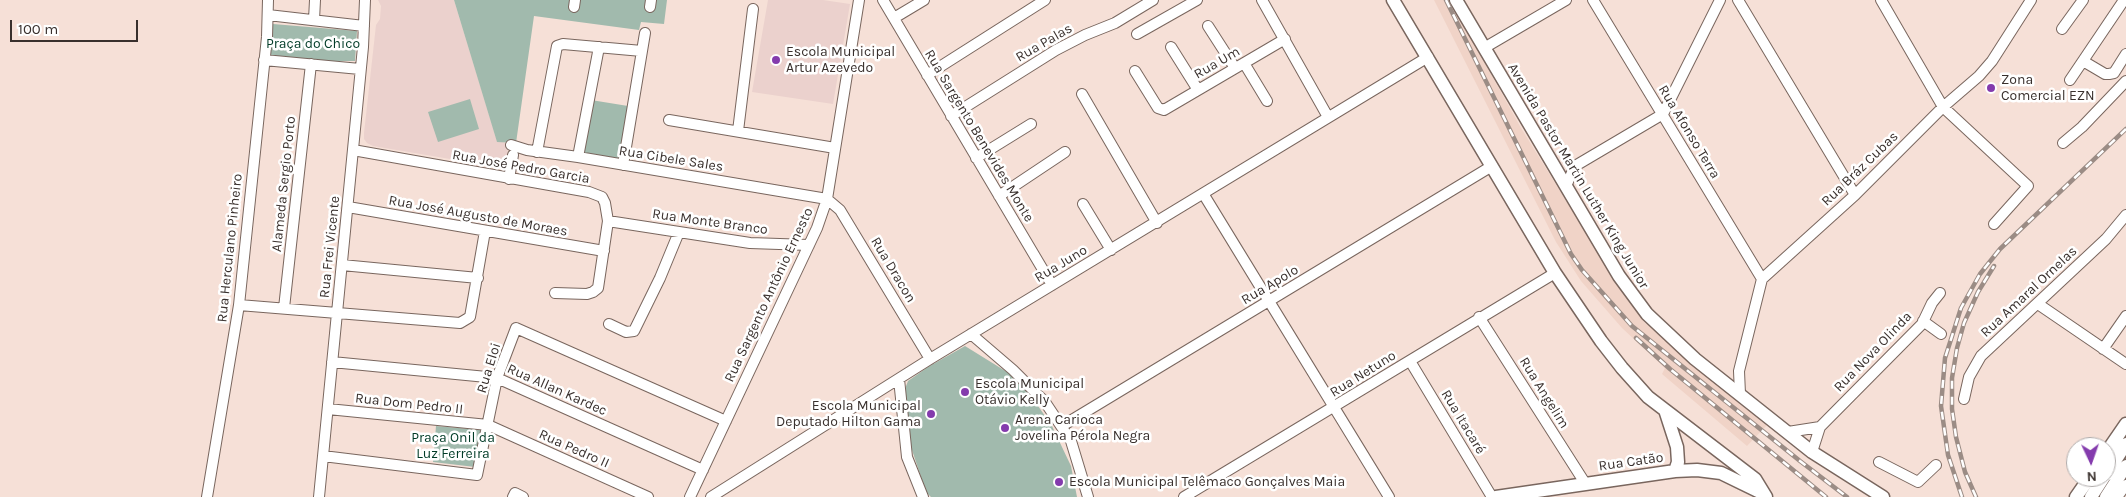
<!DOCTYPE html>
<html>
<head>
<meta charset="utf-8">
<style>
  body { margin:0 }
  #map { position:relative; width:2126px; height:497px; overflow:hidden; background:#f6e0d7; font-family:Karla,sans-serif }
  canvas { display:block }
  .north { position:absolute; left:2066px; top:437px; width:50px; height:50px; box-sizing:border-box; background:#fff; border:1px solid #b0acab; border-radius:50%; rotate:177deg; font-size:14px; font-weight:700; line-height:20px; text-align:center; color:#39302d }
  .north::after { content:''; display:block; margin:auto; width:18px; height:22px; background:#843bad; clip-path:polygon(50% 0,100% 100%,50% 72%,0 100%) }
  .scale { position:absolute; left:10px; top:20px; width:128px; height:22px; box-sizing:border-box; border:2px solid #39302d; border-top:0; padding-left:6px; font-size:15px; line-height:18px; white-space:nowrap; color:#39302d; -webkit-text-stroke:4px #fff; paint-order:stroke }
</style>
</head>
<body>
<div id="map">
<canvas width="2126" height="497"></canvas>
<div class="north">N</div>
<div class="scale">100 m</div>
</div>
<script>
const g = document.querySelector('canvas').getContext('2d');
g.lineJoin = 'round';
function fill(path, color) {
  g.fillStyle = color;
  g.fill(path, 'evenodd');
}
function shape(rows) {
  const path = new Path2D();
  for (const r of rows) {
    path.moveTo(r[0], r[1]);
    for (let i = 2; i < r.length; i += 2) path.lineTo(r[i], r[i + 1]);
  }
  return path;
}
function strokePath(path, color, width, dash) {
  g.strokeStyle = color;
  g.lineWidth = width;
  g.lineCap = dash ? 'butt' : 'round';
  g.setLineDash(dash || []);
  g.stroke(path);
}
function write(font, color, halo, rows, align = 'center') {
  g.font = font + ' Karla,sans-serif';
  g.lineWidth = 5;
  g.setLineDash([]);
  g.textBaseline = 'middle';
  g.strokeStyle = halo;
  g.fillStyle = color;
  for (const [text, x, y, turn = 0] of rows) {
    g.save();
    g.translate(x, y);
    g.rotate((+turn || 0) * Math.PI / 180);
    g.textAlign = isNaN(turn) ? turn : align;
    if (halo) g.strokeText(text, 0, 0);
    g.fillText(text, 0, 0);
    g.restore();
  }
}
fill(shape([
  [1434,0,1450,0,1521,128,1581,225,1644,322,1768,424,1747,446,1662,374,1665,368,1622,328,1581,281,1556,242]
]), '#f0d3c7');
fill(shape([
  [378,0,454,0,497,141,507,143,509,169,373,146,367,143,364,139,364,133,376,25,380,19,381,6],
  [768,0,823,0,850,4,833,104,752,92]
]), '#ebd1cd');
fill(shape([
  [454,0,667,0,664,24,641,22,639,30,534,16,516,143,497,142],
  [273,24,357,31,355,61,312,61,266,55],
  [470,99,479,129,438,142,428,112],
  [591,100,628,106,619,160,582,154],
  [965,346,1007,372,1029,393,1052,426,1071,466,1077,497,931,497,926,492,911,447,903,394,908,381,928,367],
  [436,426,481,430,475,467,433,462]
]), '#a1baad');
const minor = shape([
  [883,0,1052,285],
  [1262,0,1328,117],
  [1593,0,1762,279],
  [1738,0,1855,195],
  [1881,0,1943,107,2028,186,1994,224],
  [574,7,575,0],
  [650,7,651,0],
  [268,15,364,26],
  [894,18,924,0],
  [314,20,315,0],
  [1208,26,1235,68],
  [2062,29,2083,0],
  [1137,34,1197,0],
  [1171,47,1198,90],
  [1484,48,1566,0],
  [264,60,360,69],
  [2083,61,2105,74,2109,74,2114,73,2126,54],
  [1244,63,1267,101],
  [1135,71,1158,108,1164,110,1285,39],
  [927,75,1045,0],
  [2070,80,2124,0],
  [1082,94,1157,223],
  [951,116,1056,50,1085,35,1115,23,1153,0],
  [669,120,835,148],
  [738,131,753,9],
  [2063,143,2082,127,2126,81],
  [511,145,527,150,578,157,827,199,840,210,930,359],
  [353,150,589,192,602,197,605,203,608,221,598,288,593,292,587,294,555,293],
  [537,152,557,46,563,44,642,51],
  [578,157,599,47],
  [976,158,1031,124],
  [623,165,645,33],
  [509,179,513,155],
  [1566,186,1575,166,1663,114,1720,0],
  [1204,195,1389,497],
  [999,196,1065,152],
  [1083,204,1111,250],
  [348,207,604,251],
  [608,221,750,243,809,245],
  [342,265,478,278],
  [2038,304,2126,364],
  [239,305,460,323,470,317,485,231],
  [284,308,311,64],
  [1479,317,1585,483],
  [1923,321,1941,334],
  [609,324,626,332,634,331,660,278,679,232],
  [971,334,1013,370,1045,402,1071,441,1088,497],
  [2103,349,2126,316],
  [1410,361,1492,497],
  [332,362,497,378,703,470],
  [899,379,907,457,923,497],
  [1740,394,1739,371,1762,279,1855,195,1943,107,1979,76,1992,61,2031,0],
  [1964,399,1969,377,1981,356,2106,239,2126,215],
  [328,409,488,425,648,497],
  [1062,426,1492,166],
  [1820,427,1922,324,1932,303,1940,293],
  [1788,432,1820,427,1812,452],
  [323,456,477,475,497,378,516,328,726,421],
  [1879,462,1918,482,1936,465],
  [207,497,239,305,267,37,268,0],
  [319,497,363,47,365,0],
  [513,497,515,493,523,497],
  [690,497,817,228,827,199,859,0],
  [711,497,930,359,1428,57],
  [1184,497,1555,273],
  [2117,497,2126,485]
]);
const major = shape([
  [1393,0,1555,273,1601,341,1622,368,1648,397,1755,479,1766,497],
  [1456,0,1619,276,1647,314,1695,359,1812,452,1883,497],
  [1665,410,1677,447,1678,462,1675,471],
  [2106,453,2126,424],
  [2106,475,2126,444],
  [1496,497,1675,471,1697,470,1721,473,1764,494],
  [2076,497,2090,477],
  [2091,497,2104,477],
  [2106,497,2126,466]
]);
strokePath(minor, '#79665e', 12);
strokePath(major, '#79665e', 15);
strokePath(minor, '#fff', 10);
strokePath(major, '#fff', 12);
const rail = shape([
  [1446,0,1571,254,1582,270,1632,326,1800,461,1847,497],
  [1636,338,1670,369,1826,497],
  [1962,497,1948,455,1941,406,1945,358,1961,308,1980,274,2000,249,2126,129],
  [1976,497,1965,472,1956,437,1952,409,1952,378,1957,348,1964,323,1978,292,1994,266]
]);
strokePath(rail, '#9b8c85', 4.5);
strokePath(rail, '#fff', 2.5, [8]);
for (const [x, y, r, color] of [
  [776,60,5,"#843bad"],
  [1991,88,5,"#843bad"],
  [965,392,5,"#843bad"],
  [931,414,5,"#843bad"],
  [1005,428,5,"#843bad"],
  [1059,482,5,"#843bad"]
]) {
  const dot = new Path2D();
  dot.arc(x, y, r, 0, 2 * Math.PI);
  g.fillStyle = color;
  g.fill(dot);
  strokePath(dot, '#fff', 2);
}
write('14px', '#39302d', '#fff', [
  ["Rua Palas",1044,43,-30],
  ["Rua Um",1217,63,-30],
  ["Rua Afonso Terra",1689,132,59],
  ["Rua Sargento Benevides Monte",979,136,59],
  ["Rua Cibele Sales",671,159,9],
  ["Rua José Pedro Garcia",521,167,10],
  ["Rua Bráz Cubas",1860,169,-44],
  ["Avenida Pastor Martin Luther King Junior",1578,176,59],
  ["Alameda Sergio Porto",284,184,-84],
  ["Rua José Augusto de Moraes",478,216,10],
  ["Rua Monte Branco",710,222,8],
  ["Rua Frei Vicente",330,247,-84],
  ["Rua Herculano Pinheiro",230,248,-84],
  ["Rua Juno",1061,264,-31],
  ["Rua Dracon",893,270,59],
  ["Rua Apolo",1270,285,-31],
  ["Rua Amaral Ornelas",2029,292,-43],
  ["Rua Sargento Antônio Ernesto",769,295,-65],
  ["Rua Nova Olinda",1873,352,-46],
  ["Rua Eloi",489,368,-73],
  ["Rua Netuno",1363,374,-32],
  ["Rua Allan Kardec",557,390,24],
  ["Rua Angelim",1544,393,58],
  ["Rua Dom Pedro II",409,404,6],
  ["Rua Itacaré",1463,422,59],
  ["Rua Pedro II",574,449,24],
  ["Rua Catão",1631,462,-8]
]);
write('14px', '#013b27', '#fff', [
  ["Praça do Chico",313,44],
  ["Praça Onil da",453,438],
  ["Luz Ferreira",453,454]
]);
write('14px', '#39302d', '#fff', [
  ["Escola Municipal",786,52],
  ["Artur Azevedo",786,68],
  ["Zona",2001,80],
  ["Comercial EZN",2001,96],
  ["Escola Municipal",975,384],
  ["Otávio Kelly",975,400],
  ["Escola Municipal",921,406,"right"],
  ["Deputado Hilton Gama",921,422,"right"],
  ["Arena Carioca",1015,420],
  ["Jovelina Pérola Negra",1015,436],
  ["Escola Municipal Telêmaco Gonçalves Maia",1069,482]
], 'left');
</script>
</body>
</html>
